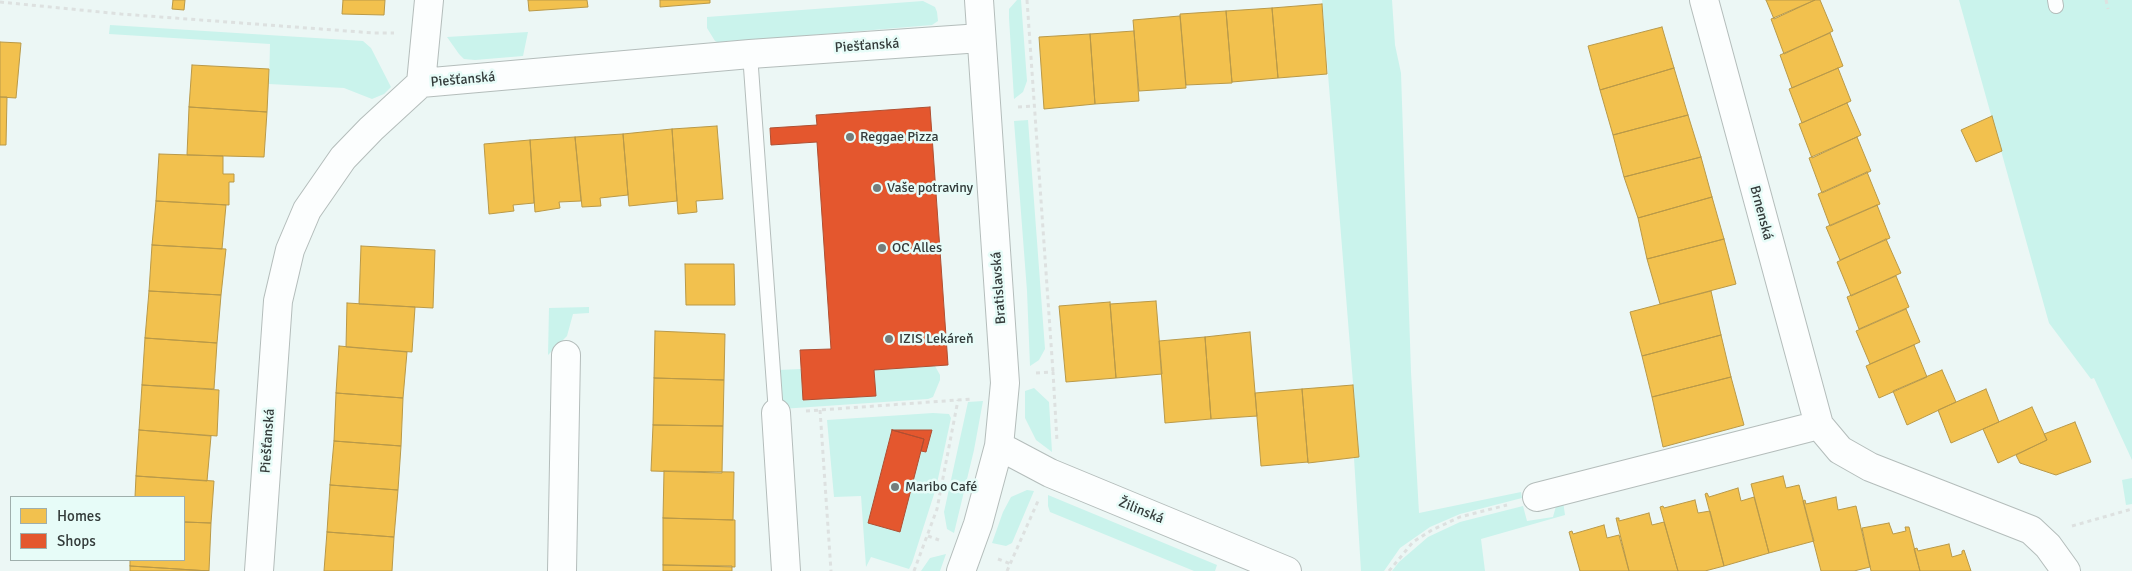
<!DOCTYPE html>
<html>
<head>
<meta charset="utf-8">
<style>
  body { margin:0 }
  #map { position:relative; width:2132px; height:571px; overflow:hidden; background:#ecf7f5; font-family:Signika,sans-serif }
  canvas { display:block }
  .legend { position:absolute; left:10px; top:496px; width:175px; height:65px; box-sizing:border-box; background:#e7fcf8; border:1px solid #9fafac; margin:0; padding:6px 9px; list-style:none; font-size:15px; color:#333b3a }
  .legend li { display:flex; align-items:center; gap:10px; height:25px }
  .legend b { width:25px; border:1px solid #9fafac }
</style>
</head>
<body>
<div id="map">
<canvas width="2132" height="571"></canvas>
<ul class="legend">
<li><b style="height:14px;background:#f2c14e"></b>Homes</li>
<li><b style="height:14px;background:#e4572e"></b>Shops</li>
</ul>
</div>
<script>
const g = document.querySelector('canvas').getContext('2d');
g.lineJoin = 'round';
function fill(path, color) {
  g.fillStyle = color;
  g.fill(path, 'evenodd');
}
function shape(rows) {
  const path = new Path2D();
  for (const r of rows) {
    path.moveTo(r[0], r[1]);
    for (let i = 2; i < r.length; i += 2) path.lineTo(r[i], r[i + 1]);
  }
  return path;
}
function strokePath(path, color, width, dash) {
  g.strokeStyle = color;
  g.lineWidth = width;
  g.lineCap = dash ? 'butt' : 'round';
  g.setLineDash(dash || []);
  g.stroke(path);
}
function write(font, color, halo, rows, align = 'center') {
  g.font = font + ' Signika,sans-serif';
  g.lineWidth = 5;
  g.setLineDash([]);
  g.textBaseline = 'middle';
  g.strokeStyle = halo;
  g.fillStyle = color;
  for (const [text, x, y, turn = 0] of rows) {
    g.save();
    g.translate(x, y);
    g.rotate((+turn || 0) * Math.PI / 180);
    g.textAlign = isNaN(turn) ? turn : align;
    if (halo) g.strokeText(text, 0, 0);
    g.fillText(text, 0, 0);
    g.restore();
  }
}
fill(shape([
  [1017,0,1021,0,1027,81,1023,92,1014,99,1009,18,1009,9],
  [1322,0,1392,0,1395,45,1401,73,1411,372,1419,513,1521,492,1522,498,1460,514,1430,527,1400,548,1384,571,1361,571,1354,458,1359,457],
  [1959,0,2132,0,2132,460,2094,378,2091,379,2049,323],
  [923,1,935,7,937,12,938,21,932,25,719,43,715,41,707,28,707,17],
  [110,25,363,41,371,48,391,87,384,94,372,99,344,88,269,84,270,44,109,34],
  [528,32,523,56,475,60,464,59,459,54,447,37],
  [1028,120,1045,349,1039,360,1030,366,1027,291,1014,121],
  [589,307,589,313,573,314,567,336,548,355,549,308],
  [935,366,940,375,940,380,933,397,928,399,781,409,778,370,801,369,803,400,876,396,874,370],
  [1034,388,1049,402,1052,452,1036,440,1025,418,1025,391],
  [983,401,974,450,954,533,947,529,944,512,968,402],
  [933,413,949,414,951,418,936,488,912,563,909,569,871,557,866,567,861,496,834,497,827,420],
  [2132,478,2132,504,2126,505,2122,480],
  [1027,490,1034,491,1012,543,1006,546,992,543,1003,512,1011,497],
  [1048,495,1217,565,1215,571,1194,571,1050,512,1048,506],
  [1563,501,1565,515,1481,539,1485,571,1392,571,1399,562,1428,537,1460,522,1523,506,1527,521,1553,517,1556,506],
  [946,554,940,571,921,571,930,558]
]), '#caf3ec');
const homes = shape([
  [173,0,185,0,184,10,172,9,173,0],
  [343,0,385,0,384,15,342,14,343,0],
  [528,0,587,0,588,7,529,11,528,0],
  [660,0,710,0,710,3,660,7,660,0],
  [1766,0,1815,0,1774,19,1766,0],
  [1815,0,1820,0,1833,31,1784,54,1771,19,1815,0],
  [1322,4,1327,74,1278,78,1272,8,1322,4],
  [1272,8,1278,78,1232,82,1226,11,1272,8],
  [1226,11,1232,83,1186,85,1180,14,1226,11],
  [1180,16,1186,88,1139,91,1133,20,1180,16],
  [1662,27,1674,68,1600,90,1588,46,1662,27],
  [1134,31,1139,101,1095,104,1090,34,1134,31],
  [1830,33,1843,66,1792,88,1780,55,1830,33],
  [1090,34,1095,104,1044,109,1039,37,1090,34],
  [0,42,21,43,16,98,0,97,0,42],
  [192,65,269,69,267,112,189,107,192,65],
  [1674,68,1688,115,1613,135,1600,90,1674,68],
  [1838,68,1851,101,1802,123,1789,89,1838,68],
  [0,97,7,97,6,145,0,145,0,97],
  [1847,103,1861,135,1812,158,1799,124,1847,103],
  [189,107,267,112,264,157,187,155,189,107],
  [1688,115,1701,157,1624,177,1613,135,1688,115],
  [1992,116,2002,151,1976,162,1961,130,1992,116],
  [717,126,723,199,696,201,697,212,678,214,672,129,717,126],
  [672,129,677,201,629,206,623,134,672,129],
  [623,134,628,195,600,198,601,206,582,207,575,137,623,134],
  [575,137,581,201,559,202,560,208,535,212,530,140,575,137],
  [1857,137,1871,171,1822,193,1809,158,1857,137],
  [530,140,534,203,513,205,514,211,489,214,484,144,530,140],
  [159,154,223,156,223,174,234,174,234,182,229,182,229,205,156,201,159,154],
  [1701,157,1712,197,1638,218,1624,177,1701,157],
  [1867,172,1880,204,1830,226,1818,194,1867,172],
  [1712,197,1724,239,1647,259,1638,218,1712,197],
  [156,201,226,205,222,249,152,245,156,201],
  [1877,205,1890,238,1840,260,1826,227,1877,205],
  [1724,239,1736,284,1660,304,1647,259,1724,239],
  [1886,239,1901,273,1851,296,1837,262,1886,239],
  [152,245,226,249,221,295,149,291,152,245],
  [361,246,435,250,433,308,359,304,361,246],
  [685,264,734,264,735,305,686,305,685,264],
  [1896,276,1909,307,1859,329,1847,297,1896,276],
  [149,291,221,295,217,343,145,338,149,291],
  [1711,291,1721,335,1642,356,1630,312,1711,291],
  [1156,301,1162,374,1116,378,1110,304,1156,301],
  [1110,302,1116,378,1066,382,1059,306,1110,302],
  [347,303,415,307,412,352,346,347,347,303],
  [1906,309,1920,342,1870,364,1856,331,1906,309],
  [655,331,725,334,724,380,654,378,655,331],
  [1250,332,1257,416,1211,419,1205,337,1250,332],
  [1721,335,1731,377,1652,397,1642,356,1721,335],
  [1205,337,1211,419,1165,423,1159,341,1205,337],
  [145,338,217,343,214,389,142,385,145,338],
  [1914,345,1927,377,1879,398,1866,366,1914,345],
  [339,346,407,352,403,398,336,393,339,346],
  [1942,370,1956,402,1907,425,1893,391,1942,370],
  [1731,377,1744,425,1663,447,1652,397,1731,377],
  [654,378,724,380,723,426,653,425,654,378],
  [142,385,219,390,217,436,139,430,142,385],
  [1353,385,1359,457,1308,463,1302,389,1353,385],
  [1302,389,1308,462,1261,466,1255,393,1302,389],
  [1986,389,1999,422,1951,443,1938,410,1986,389],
  [336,393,403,398,401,446,334,441,336,393],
  [2032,407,2047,440,1998,463,1983,429,2032,407],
  [2075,422,2091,462,2056,475,2020,463,2016,455,2047,440,2044,434,2075,422],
  [653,425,723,426,722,473,651,471,653,425],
  [139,430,211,436,207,481,136,476,139,430],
  [334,441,401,446,398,490,330,485,334,441],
  [664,471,734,472,733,520,663,518,664,471],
  [136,476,214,481,211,523,184,522,184,497,135,497,136,476],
  [1783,476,1786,488,1799,485,1814,541,1769,553,1751,484,1783,476],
  [330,485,398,490,394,537,327,532,330,485],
  [1738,488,1741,501,1754,497,1769,553,1724,566,1705,494,1707,493,1709,497,1738,488],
  [1836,497,1838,510,1856,506,1870,567,1854,571,1821,571,1803,501,1805,500,1806,504,1836,497],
  [1695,500,1698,513,1710,511,1724,566,1705,571,1678,571,1660,507,1663,506,1664,508,1695,500],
  [1649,513,1652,525,1664,522,1678,571,1629,571,1616,518,1619,518,1619,521,1649,513],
  [663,518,735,520,735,567,663,565,663,518],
  [184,522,211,523,209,571,130,566,130,560,184,560,184,522],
  [1889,523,1893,534,1906,531,1905,527,1909,527,1920,571,1871,571,1862,528,1889,523],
  [1604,525,1607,538,1619,535,1629,571,1580,571,1569,532,1572,531,1573,534,1604,525],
  [327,532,394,537,392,571,324,571,327,532],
  [1949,544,1952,557,1962,554,1962,551,1964,550,1971,571,1920,571,1914,549,1917,548,1918,551,1949,544],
  [663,565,732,566,732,571,663,571,663,565],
  [130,566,209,571,130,571,130,566]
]);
fill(homes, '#f2c14e');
strokePath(homes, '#b99948', 1);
const shops = shape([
  [930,107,948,365,874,370,876,396,803,400,800,350,831,349,817,142,771,145,770,128,817,125,816,115,930,107],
  [892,430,924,439,900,532,868,523,892,430],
  [892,430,932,430,926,452,921,451,924,439,892,430]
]);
fill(shops, '#e4572e');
strokePath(shops, '#af4f32', 1);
const service = shape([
  [2055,0,2056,6],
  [750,54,776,413]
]);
const minor = shape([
  [1704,0,1819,425,1840,450,1870,467,2031,530,2048,546,2066,571],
  [421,83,429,0],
  [776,413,786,571],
  [999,446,1050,473,1287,571],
  [1537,497,1819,425],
  [259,571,278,301,290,250,307,210,343,158,371,129,421,83,750,54,981,38],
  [562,571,566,355],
  [961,571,978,524,999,446,1005,383,979,0]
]);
strokePath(service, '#b4bdbb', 16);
strokePath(minor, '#b4bdbb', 30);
strokePath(shape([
  [1027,0,1053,372],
  [2106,0,2108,9],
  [0,2,121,14,374,33,394,33],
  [1018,107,1035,106],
  [1036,373,1053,372,1057,441],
  [820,410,831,571],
  [806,411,972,399],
  [2072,526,2132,509],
  [928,536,939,540],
  [998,559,1011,564],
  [914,571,937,509,958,400],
  [1007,571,1038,501],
  [1389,571,1413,542,1432,530,1460,517,1507,505]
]), '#dde1e0', 3, [4, 4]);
strokePath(service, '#fcfefe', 14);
strokePath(minor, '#fcfefe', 28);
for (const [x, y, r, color] of [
  [850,137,5,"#747d7b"],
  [877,188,5,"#747d7b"],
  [882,248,5,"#747d7b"],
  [889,339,5,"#747d7b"],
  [895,487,5,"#747d7b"]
]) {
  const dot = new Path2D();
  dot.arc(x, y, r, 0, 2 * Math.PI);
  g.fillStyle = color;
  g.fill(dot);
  strokePath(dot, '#e7fcf8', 2);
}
write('14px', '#333b3a', '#e7fcf8', [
  ["Piešťanská",867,46,-4],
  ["Piešťanská",463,80,-5],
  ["Brnenská",1761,213,75],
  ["Bratislavská",999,288,-94],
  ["Piešťanská",268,441,-86],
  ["Žilinská",1141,511,22]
]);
write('14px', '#333b3a', '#e7fcf8', [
  ["Reggae Pizza",860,137],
  ["Vaše potraviny",887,188],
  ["OC Alles",892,248],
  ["IZIS Lekáreň",899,339],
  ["Maribo Café",905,487]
], 'left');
</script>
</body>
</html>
